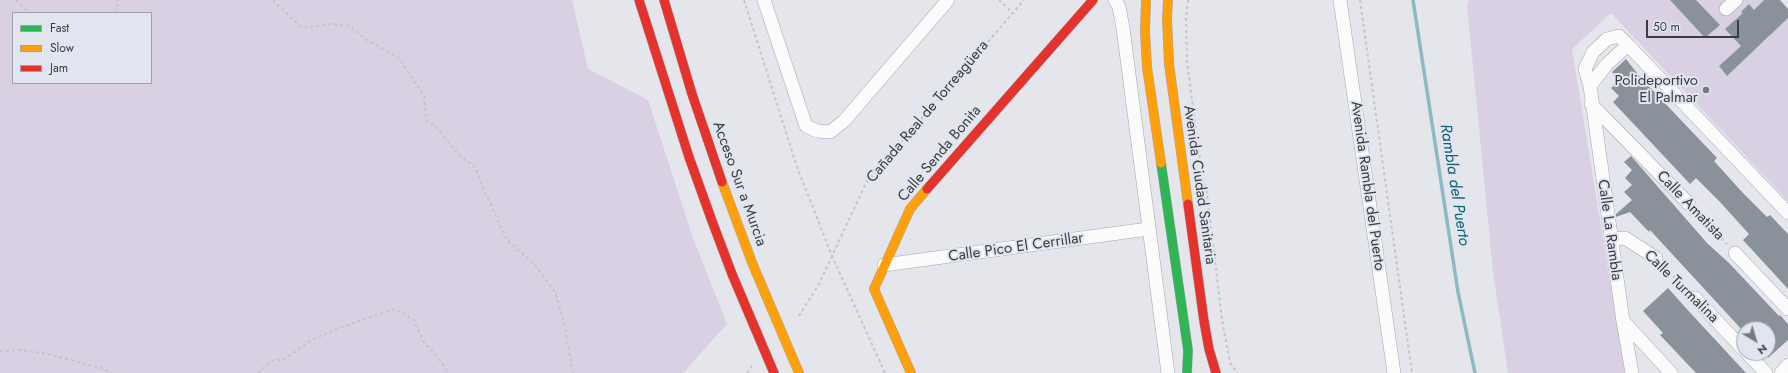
<!DOCTYPE html>
<html>
<head>
<meta charset="utf-8">
<style>
  body { margin:0 }
  #map { position:relative; width:1788px; height:373px; overflow:hidden; background:#e4e6ec; font-family:Jost,sans-serif }
  canvas { display:block }
  .legend { position:absolute; left:12px; top:12px; width:140px; height:72px; box-sizing:border-box; background:#e0e5ef; border:1px solid #9ea1a9; margin:0; padding:5px 7px; list-style:none; font-size:12px; color:#3a3c40 }
  .legend li { display:flex; align-items:center; gap:8px; height:20px }
  .legend b { width:20px; border:1px solid #9ea1a9 }
  .north { position:absolute; left:1736px; top:321px; width:40px; height:40px; box-sizing:border-box; background:#e0e5ef; border:1px solid #9ea1a9; border-radius:50%; rotate:142deg; font-size:11px; font-weight:700; line-height:16px; text-align:center; color:#3a3c40 }
  .north::after { content:''; display:block; margin:auto; width:14px; height:18px; background:#76787c; clip-path:polygon(50% 0,100% 100%,50% 72%,0 100%) }
  .scale { position:absolute; left:1646px; top:20px; width:93px; height:18px; box-sizing:border-box; border:2px solid #3a3c40; border-top:0; padding-left:5px; font-size:12px; line-height:14px; white-space:nowrap; color:#3a3c40; -webkit-text-stroke:3px #e0e5ef; paint-order:stroke }
</style>
</head>
<body>
<div id="map">
<canvas width="1788" height="373"></canvas>
<ul class="legend">
<li><b style="height:5px;background:#30b455"></b>Fast</li>
<li><b style="height:5px;background:#ff9f0a"></b>Slow</li>
<li><b style="height:5px;background:#e5322d"></b>Jam</li>
</ul>
<div class="north">N</div>
<div class="scale">50 m</div>
</div>
<script>
const g = document.querySelector('canvas').getContext('2d');
g.lineJoin = 'round';
function fill(path, color) {
  g.fillStyle = color;
  g.fill(path, 'evenodd');
}
function shape(rows) {
  const path = new Path2D();
  for (const r of rows) {
    path.moveTo(r[0], r[1]);
    for (let i = 2; i < r.length; i += 2) path.lineTo(r[i], r[i + 1]);
  }
  return path;
}
function strokePath(path, color, width, dash) {
  g.strokeStyle = color;
  g.lineWidth = width;
  g.lineCap = dash ? 'butt' : 'round';
  g.setLineDash(dash || []);
  g.stroke(path);
}
function write(font, color, halo, rows, align = 'center') {
  g.font = font + ' Jost,sans-serif';
  g.lineWidth = 4;
  g.setLineDash([]);
  g.textBaseline = 'middle';
  g.strokeStyle = halo;
  g.fillStyle = color;
  for (const [text, x, y, turn = 0] of rows) {
    g.save();
    g.translate(x, y);
    g.rotate((+turn || 0) * Math.PI / 180);
    g.textAlign = isNaN(turn) ? turn : align;
    if (halo) g.strokeText(text, 0, 0);
    g.fillText(text, 0, 0);
    g.restore();
  }
}
fill(shape([
  [0,0,572,0,588,69,648,100,693,238,727,324,683,373,0,373],
  [13,13,151,13,151,83,13,83],
  [1469,0,1670,0,1705,38,1720,25,1696,0,1764,0,1758,6,1778,27,1788,18,1788,201,1611,13,1572,49,1625,373,1508,373,1493,272,1467,5],
  [1763,27,1770,36,1727,75,1719,66]
]), '#d9d0e3');
strokePath(shape([
  [1413,0,1458,292,1475,373]
]), '#8eb8c4', 3.5);
fill(shape([
  [1670,0,1696,0,1720,25,1705,38],
  [1764,0,1780,0,1788,9,1788,18,1727,76,1719,66,1741,46,1725,29,1743,13,1741,12,1749,4,1754,10],
  [1626,59,1640,77,1717,158,1714,161,1742,192,1767,217,1770,215,1788,234,1788,289,1743,240,1749,234,1720,202,1696,178,1690,184,1613,102,1619,96,1611,88,1620,80,1612,72],
  [1631,156,1707,243,1729,263,1779,316,1780,315,1788,324,1788,340,1768,358,1768,329,1746,329,1744,326,1744,332,1650,230,1649,232,1630,212,1616,217,1616,214,1632,200,1624,192,1632,185,1625,178,1632,170,1624,162],
  [1668,288,1684,306,1746,373,1696,373,1660,335,1663,333,1643,311]
]), '#89929b');
const street = shape([
  [764,0,806,126,817,131,830,132,844,121,948,0],
  [1115,0,1119,7,1123,28,1168,373],
  [1340,0,1394,373],
  [1726,9,1736,0],
  [1628,45,1607,64,1590,86,1585,69,1593,52,1607,39,1619,36,1628,45,1788,213],
  [1590,86,1623,321,1632,373],
  [1591,104,1689,204],
  [1611,239,1625,238,1656,258],
  [1735,253,1788,309],
  [884,265,1148,229],
  [1695,298,1744,350],
  [1623,321,1671,373],
  [1747,353,1766,373],
  [1781,373,1788,365]
]);
const fast = shape([
  [1161,163,1188,350,1187,373]
]);
const slow = shape([
  [1146,0,1145,32,1147,67,1161,163],
  [1168,0,1167,19,1169,64,1188,204],
  [722,182,753,265,799,373],
  [911,373,874,289,910,209,927,189]
]);
const jam = shape([
  [639,0,689,157,712,221,732,274,774,373],
  [664,0,692,94,722,182],
  [927,189,1093,0],
  [1188,204,1204,321,1209,349,1216,373]
]);
strokePath(street, '#a4a6ab', 14);
strokePath(fast, '#a4a6ab', 10);
strokePath(slow, '#a4a6ab', 10);
strokePath(jam, '#a4a6ab', 10);
strokePath(shape([
  [16,0,30,13],
  [273,0,300,26,311,27,331,24,350,26,367,40,399,58,424,96,426,120,437,128,460,156,476,168,483,188,507,240,534,264,555,292,564,322,573,373],
  [744,0,797,167,832,256,885,373],
  [999,0,1013,13],
  [1188,0,1186,20,1187,63,1203,181,1207,193,1222,320,1230,362,1237,373],
  [1360,0,1412,373],
  [117,13,118,0],
  [1697,212,1727,244],
  [1665,267,1687,290],
  [799,316,819,284,866,183,1024,0],
  [0,351,20,350,48,354,101,368,112,373],
  [258,373,271,361,285,359,310,341,336,329,395,309,414,320,423,341,439,359,448,373],
  [747,373,752,366]
]), '#c4c5c7', 2, [3, 3]);
strokePath(street, '#fbfbfc', 13);
strokePath(fast, '#30b455', 9);
strokePath(slow, '#ff9f0a', 9);
strokePath(jam, '#e5322d', 9);
for (const [x, y, r, color] of [
  [1706,90,4,"#76787c"]
]) {
  const dot = new Path2D();
  dot.arc(x, y, r, 0, 2 * Math.PI);
  g.fillStyle = color;
  g.fill(dot);
  strokePath(dot, '#e0e5ef', 1.5);
}
write('15px', '#3a3c40', '#e0e5ef', [
  ["Polideportivo",1698,81],
  ["El Palmar",1698,98]
], 'right');
write('15px', '#3a3c40', '#e0e5ef', [
  ["Cañada Real de Torreagüera",928,112,-50],
  ["Calle Senda Bonita",940,154,-50],
  ["Acceso Sur a Murcia",739,184,70],
  ["Avenida Ciudad Sanitaria",1199,185,82],
  ["Avenida Rambla del Puerto",1367,186,82],
  ["Calle Amatista",1690,206,46],
  ["Calle La Rambla",1609,230,82],
  ["Calle Pico El Cerrillar",1016,248,-8],
  ["Calle Turmalina",1681,287,44]
]);
write('italic 16px', '#116272', '#e0e5ef', [
  ["Rambla del Puerto",1454,185,81]
]);
</script>
</body>
</html>
